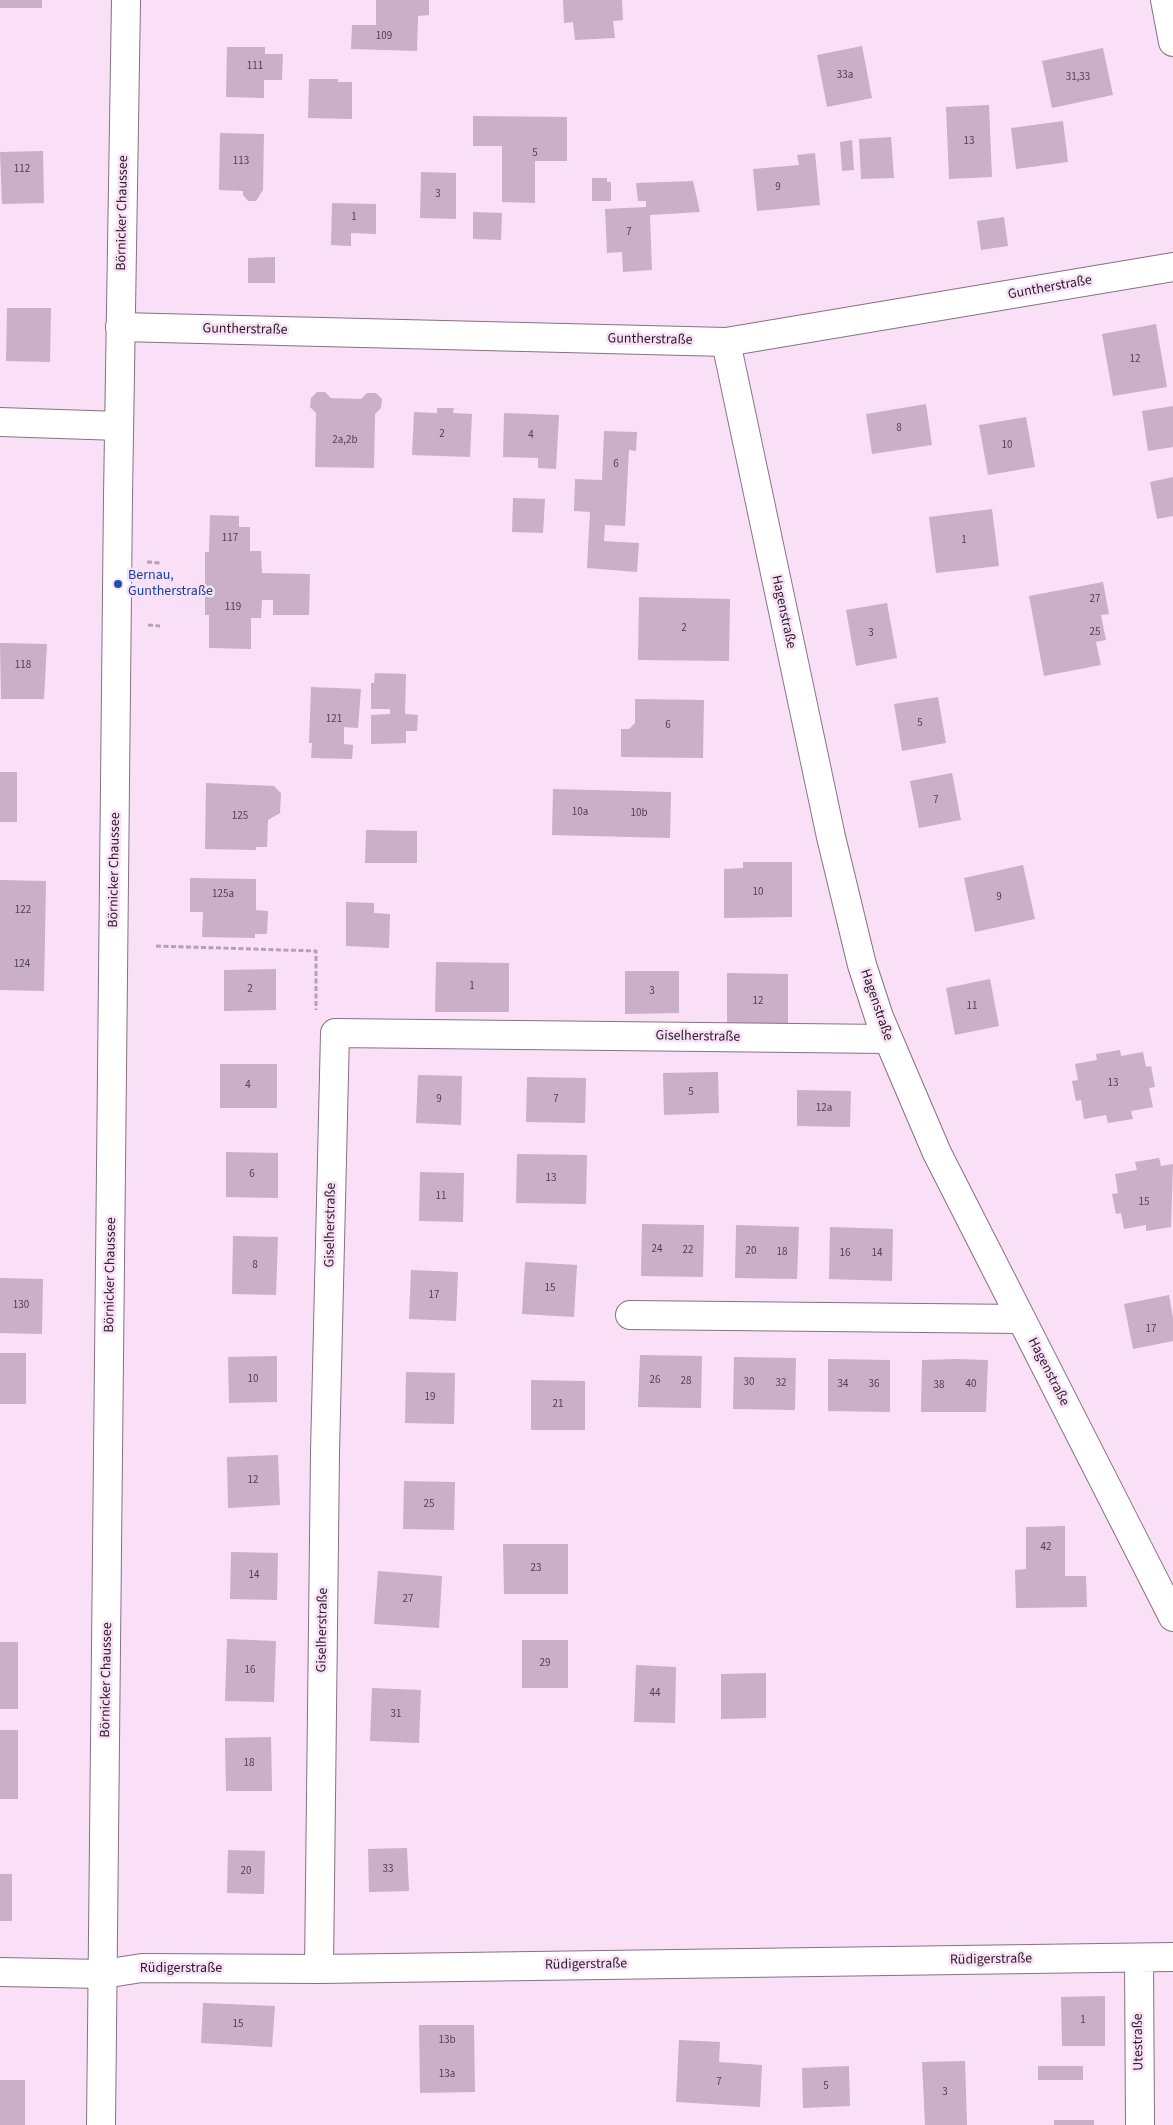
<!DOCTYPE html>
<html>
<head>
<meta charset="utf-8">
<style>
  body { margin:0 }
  canvas { display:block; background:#f9e0f6 }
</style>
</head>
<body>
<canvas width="1173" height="2125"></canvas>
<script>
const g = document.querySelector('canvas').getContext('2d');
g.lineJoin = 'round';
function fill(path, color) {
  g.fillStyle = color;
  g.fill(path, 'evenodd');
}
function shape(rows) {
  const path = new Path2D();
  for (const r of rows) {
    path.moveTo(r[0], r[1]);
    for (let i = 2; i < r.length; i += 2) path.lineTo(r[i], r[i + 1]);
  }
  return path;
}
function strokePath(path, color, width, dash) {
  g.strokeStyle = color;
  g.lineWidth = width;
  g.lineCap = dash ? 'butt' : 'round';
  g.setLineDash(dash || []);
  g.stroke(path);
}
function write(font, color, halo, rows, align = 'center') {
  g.font = font + ' "Source Sans 3",sans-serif';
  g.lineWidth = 5;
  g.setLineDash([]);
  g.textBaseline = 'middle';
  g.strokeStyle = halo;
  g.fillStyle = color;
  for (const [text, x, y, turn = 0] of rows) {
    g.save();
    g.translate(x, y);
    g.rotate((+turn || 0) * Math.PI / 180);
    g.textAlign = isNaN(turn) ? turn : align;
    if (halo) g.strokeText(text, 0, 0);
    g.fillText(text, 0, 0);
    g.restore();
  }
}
fill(shape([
  [0,0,42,0,42,8,0,8],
  [376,0,429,0,429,15,418,16,417,51,351,49,352,25,376,25],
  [563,0,622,0,623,20,613,21,615,38,575,40,573,22,564,23],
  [862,46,872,98,827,107,817,55],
  [227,47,265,47,265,54,283,54,282,80,264,80,264,98,226,97],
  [1103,48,1113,95,1052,108,1042,61],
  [309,79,338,79,338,82,352,82,352,119,308,118],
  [989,105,992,177,949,179,946,107],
  [473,116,567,117,567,161,535,161,535,203,502,202,502,146,473,146],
  [1063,121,1068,162,1016,169,1011,128],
  [220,133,264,134,263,190,256,201,248,201,243,195,243,191,219,190],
  [891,137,894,178,861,179,859,139],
  [852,140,854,170,842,171,840,142],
  [43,151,44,203,2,204,0,152],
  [815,153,820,205,757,211,753,169,799,165,797,155],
  [421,172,456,173,456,219,420,218],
  [592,178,607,178,607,182,611,182,611,201,592,201],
  [693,181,700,212,650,215,652,270,623,272,622,252,607,253,605,209,646,207,646,201,638,201,636,183],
  [332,203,376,204,376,234,351,233,351,246,331,245],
  [473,212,502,213,501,240,473,239],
  [1004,217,1008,246,981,250,977,221],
  [275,257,275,283,248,283,248,258],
  [7,308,51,308,50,362,6,361],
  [1156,324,1167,387,1113,396,1102,334],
  [317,392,325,392,331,398,361,399,367,393,376,393,382,399,381,408,375,414,374,468,315,467,316,413,310,407,311,398],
  [926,404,932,445,872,454,866,414],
  [1173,406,1173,447,1148,451,1142,411],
  [437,408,454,408,453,413,472,414,470,457,412,455,414,412,437,413],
  [504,413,559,415,556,469,538,468,538,458,503,457],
  [1026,417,1035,467,988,475,979,425],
  [604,431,637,432,636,451,629,450,625,526,605,525,604,541,639,543,637,572,587,568,590,512,574,511,575,479,602,480],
  [1173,477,1173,516,1157,519,1150,482],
  [513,498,545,499,543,533,512,532],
  [992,509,999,566,936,573,929,517],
  [210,515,239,516,239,527,250,527,250,551,261,551,262,573,310,574,309,615,273,615,273,600,262,600,261,618,251,618,251,649,209,648,209,615,205,615,205,552,209,552],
  [1103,582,1109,614,1101,615,1106,640,1096,642,1101,665,1044,676,1029,596],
  [639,597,730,599,729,661,638,660],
  [887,603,897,658,856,666,846,610],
  [0,643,47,644,44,699,1,699],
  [375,673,406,674,405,714,418,715,417,731,406,731,406,743,371,744,371,715,390,714,390,709,371,709,371,683,374,683],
  [311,687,361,689,358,728,344,727,344,744,353,745,352,759,311,758,312,743,309,743],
  [938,697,946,743,902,751,894,704],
  [635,699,704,700,703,758,621,757,621,729,629,729,635,723],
  [0,772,17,772,17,822,0,822],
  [952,773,961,820,919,828,910,781],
  [206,783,274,786,281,793,280,813,268,820,267,847,256,847,256,850,205,849],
  [553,789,671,792,670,838,552,835],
  [366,830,417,831,417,863,365,863],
  [743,862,792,862,792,917,724,918,724,869,743,868],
  [1023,865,1035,919,975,932,964,878],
  [190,878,256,879,256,910,268,911,267,934,255,934,255,938,202,937,203,912,190,912],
  [0,880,46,881,44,991,0,990],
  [346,902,374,903,374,913,390,914,389,948,346,946],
  [436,962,509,963,509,1012,435,1012],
  [276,969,276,1010,224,1011,224,970],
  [625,971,679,971,679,1013,625,1014],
  [727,973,788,974,788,1031,727,1030],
  [990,979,999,1026,955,1035,946,988],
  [1120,1050,1121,1056,1143,1052,1146,1067,1151,1066,1155,1087,1149,1088,1153,1107,1131,1111,1133,1119,1108,1123,1106,1115,1084,1119,1081,1100,1076,1101,1072,1081,1078,1080,1075,1064,1097,1060,1096,1054],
  [220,1064,277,1064,277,1108,220,1108],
  [718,1072,719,1113,664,1115,663,1073],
  [418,1075,462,1076,461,1125,416,1123],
  [527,1077,586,1078,585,1123,526,1122],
  [797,1090,851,1091,850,1127,797,1126],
  [226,1152,278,1153,278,1198,226,1197],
  [517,1154,587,1155,586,1204,516,1203],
  [1159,1158,1161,1166,1173,1164,1171,1227,1146,1231,1146,1225,1124,1229,1121,1213,1116,1214,1112,1194,1118,1193,1115,1174,1137,1170,1135,1162],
  [420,1172,464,1173,463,1222,419,1221],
  [642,1224,704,1225,703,1277,641,1276],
  [736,1225,799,1227,797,1279,735,1278],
  [830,1227,893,1229,892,1281,829,1279],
  [233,1236,278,1237,276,1295,232,1294],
  [525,1262,577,1265,574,1317,522,1314],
  [411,1270,458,1272,456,1321,409,1319],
  [0,1278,43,1279,42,1334,0,1333],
  [1169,1295,1173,1318,1173,1341,1133,1349,1124,1304],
  [0,1353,26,1353,26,1404,0,1404],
  [640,1355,702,1356,701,1408,638,1407],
  [277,1356,277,1402,229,1403,228,1357],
  [734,1357,796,1358,795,1410,733,1409],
  [828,1359,890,1360,890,1412,828,1411],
  [956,1359,988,1360,986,1412,921,1412,922,1360],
  [406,1372,455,1373,454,1424,405,1423],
  [531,1380,585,1381,585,1430,531,1430],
  [278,1455,280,1505,228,1508,227,1457],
  [404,1481,455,1482,454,1530,403,1529],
  [1065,1526,1065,1576,1086,1576,1087,1607,1016,1608,1015,1570,1026,1569,1026,1527],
  [503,1544,568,1544,568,1594,504,1594],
  [231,1552,278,1553,277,1600,230,1599],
  [378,1571,442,1576,439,1628,374,1624],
  [227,1639,276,1641,274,1702,225,1701],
  [522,1640,568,1640,568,1688,522,1688],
  [0,1642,18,1642,18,1709,0,1709],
  [636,1665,676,1667,675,1723,634,1722],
  [766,1673,766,1718,721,1719,721,1674],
  [372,1688,421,1690,419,1743,370,1741],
  [0,1730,18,1730,18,1799,0,1799],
  [271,1737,272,1791,226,1791,225,1738],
  [407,1848,409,1891,369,1892,368,1849],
  [228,1850,265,1851,264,1894,227,1893],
  [0,1874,12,1874,12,1921,0,1921],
  [1105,1996,1105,2046,1062,2046,1061,1997],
  [203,2003,275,2006,272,2047,201,2043],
  [419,2025,474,2025,475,2092,420,2093],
  [679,2040,720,2042,719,2062,762,2065,760,2107,676,2102],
  [965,2061,967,2125,925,2125,922,2062],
  [849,2066,850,2106,803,2108,802,2068],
  [1038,2066,1083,2066,1083,2080,1038,2080],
  [0,2080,25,2080,25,2125,0,2125],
  [1054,2120,1094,2120,1094,2125,1054,2125]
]), '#cbaec8');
const minor = shape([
  [1165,0,1173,42],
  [120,327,726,342,1173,267],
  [726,342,831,837,862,965,879,1017,937,1153,1173,1617],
  [0,422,119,426],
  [630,1315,1021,1319],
  [1139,1958,1140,2125],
  [319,1969,325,1453,335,1033,887,1039],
  [0,1972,103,1974,142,1968,319,1969,1173,1957]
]);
const major = shape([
  [101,2125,118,496,126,0]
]);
strokePath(minor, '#877184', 30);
strokePath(major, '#877184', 30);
strokePath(shape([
  [147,562,161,563],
  [148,625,160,626],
  [156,946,316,951,316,1010]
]), '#b5a1b2', 3, [5, 2.5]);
strokePath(minor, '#fff', 28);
strokePath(major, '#fff', 28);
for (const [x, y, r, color] of [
  [118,584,5,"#1a4fb4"]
]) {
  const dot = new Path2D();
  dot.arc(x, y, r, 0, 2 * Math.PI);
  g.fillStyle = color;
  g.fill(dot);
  strokePath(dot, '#f9e0f6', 2);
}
write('11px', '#50424e', null, [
  ["109",384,37],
  ["111",255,67],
  ["33a",845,76],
  ["31,33",1078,78],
  ["13",969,142],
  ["5",535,154],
  ["113",241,162],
  ["112",22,170],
  ["9",778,188],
  ["3",438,195],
  ["1",354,218],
  ["7",629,233],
  ["12",1135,360],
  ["8",899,429],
  ["2",442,435],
  ["4",531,436],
  ["2a,2b",345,441],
  ["10",1007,446],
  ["6",616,465],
  ["117",230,539],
  ["1",964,541],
  ["27",1095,600],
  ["119",233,608],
  ["2",684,629],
  ["25",1095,633],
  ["3",871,634],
  ["118",23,666],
  ["121",334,720],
  ["5",920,724],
  ["6",668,726],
  ["7",936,801],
  ["10a",580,813],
  ["10b",639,814],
  ["125",240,817],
  ["10",758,893],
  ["125a",223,895],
  ["9",999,898],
  ["122",23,911],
  ["124",22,965],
  ["1",472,987],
  ["2",250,990],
  ["3",652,992],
  ["12",758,1002],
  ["11",972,1007],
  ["13",1113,1084],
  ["4",248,1086],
  ["5",691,1093],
  ["9",439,1100],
  ["7",556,1100],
  ["12a",824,1109],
  ["6",252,1175],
  ["13",551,1179],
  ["11",441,1197],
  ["15",1144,1203],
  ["24",657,1250],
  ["22",688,1251],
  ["20",751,1252],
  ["18",782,1253],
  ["16",845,1254],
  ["14",877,1254],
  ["8",255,1266],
  ["15",550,1289],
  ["17",434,1296],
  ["130",21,1306],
  ["17",1151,1330],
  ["10",253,1380],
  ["26",655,1381],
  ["28",686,1382],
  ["30",749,1383],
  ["32",781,1384],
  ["34",843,1385],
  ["36",874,1385],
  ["40",971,1385],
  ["38",939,1386],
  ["19",430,1398],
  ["21",558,1405],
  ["12",253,1481],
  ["25",429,1505],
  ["42",1046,1548],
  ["23",536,1569],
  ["14",254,1576],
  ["27",408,1600],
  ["29",545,1664],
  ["16",250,1671],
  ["44",655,1694],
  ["31",396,1715],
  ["18",249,1764],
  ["33",388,1870],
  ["20",246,1872],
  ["1",1083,2021],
  ["15",238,2025],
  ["13b",447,2041],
  ["13a",447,2075],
  ["7",719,2083],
  ["5",826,2087],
  ["3",945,2093]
]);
write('14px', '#271e26', '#f9e0f6', [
  ["Börnicker Chaussee",123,213,-89],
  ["Guntherstraße",1050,288,-10],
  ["Guntherstraße",245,330,1],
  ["Guntherstraße",650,340,1],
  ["Hagenstraße",783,612,78],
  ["Börnicker Chaussee",115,870,-89],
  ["Hagenstraße",876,1005,71],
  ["Giselherstraße",698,1037,1],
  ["Giselherstraße",331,1225,-89],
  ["Börnicker Chaussee",111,1275,-89],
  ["Hagenstraße",1048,1372,63],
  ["Giselherstraße",323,1630,-89],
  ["Börnicker Chaussee",107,1680,-89],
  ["Rüdigerstraße",991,1960,-1],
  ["Rüdigerstraße",586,1965,-1],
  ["Rüdigerstraße",181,1969],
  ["Utestraße",1139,2042,-91]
]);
write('14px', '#164399', '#f9e0f6', [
  ["Bernau,",128,576],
  ["Guntherstraße",128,592]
], 'left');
</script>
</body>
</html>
